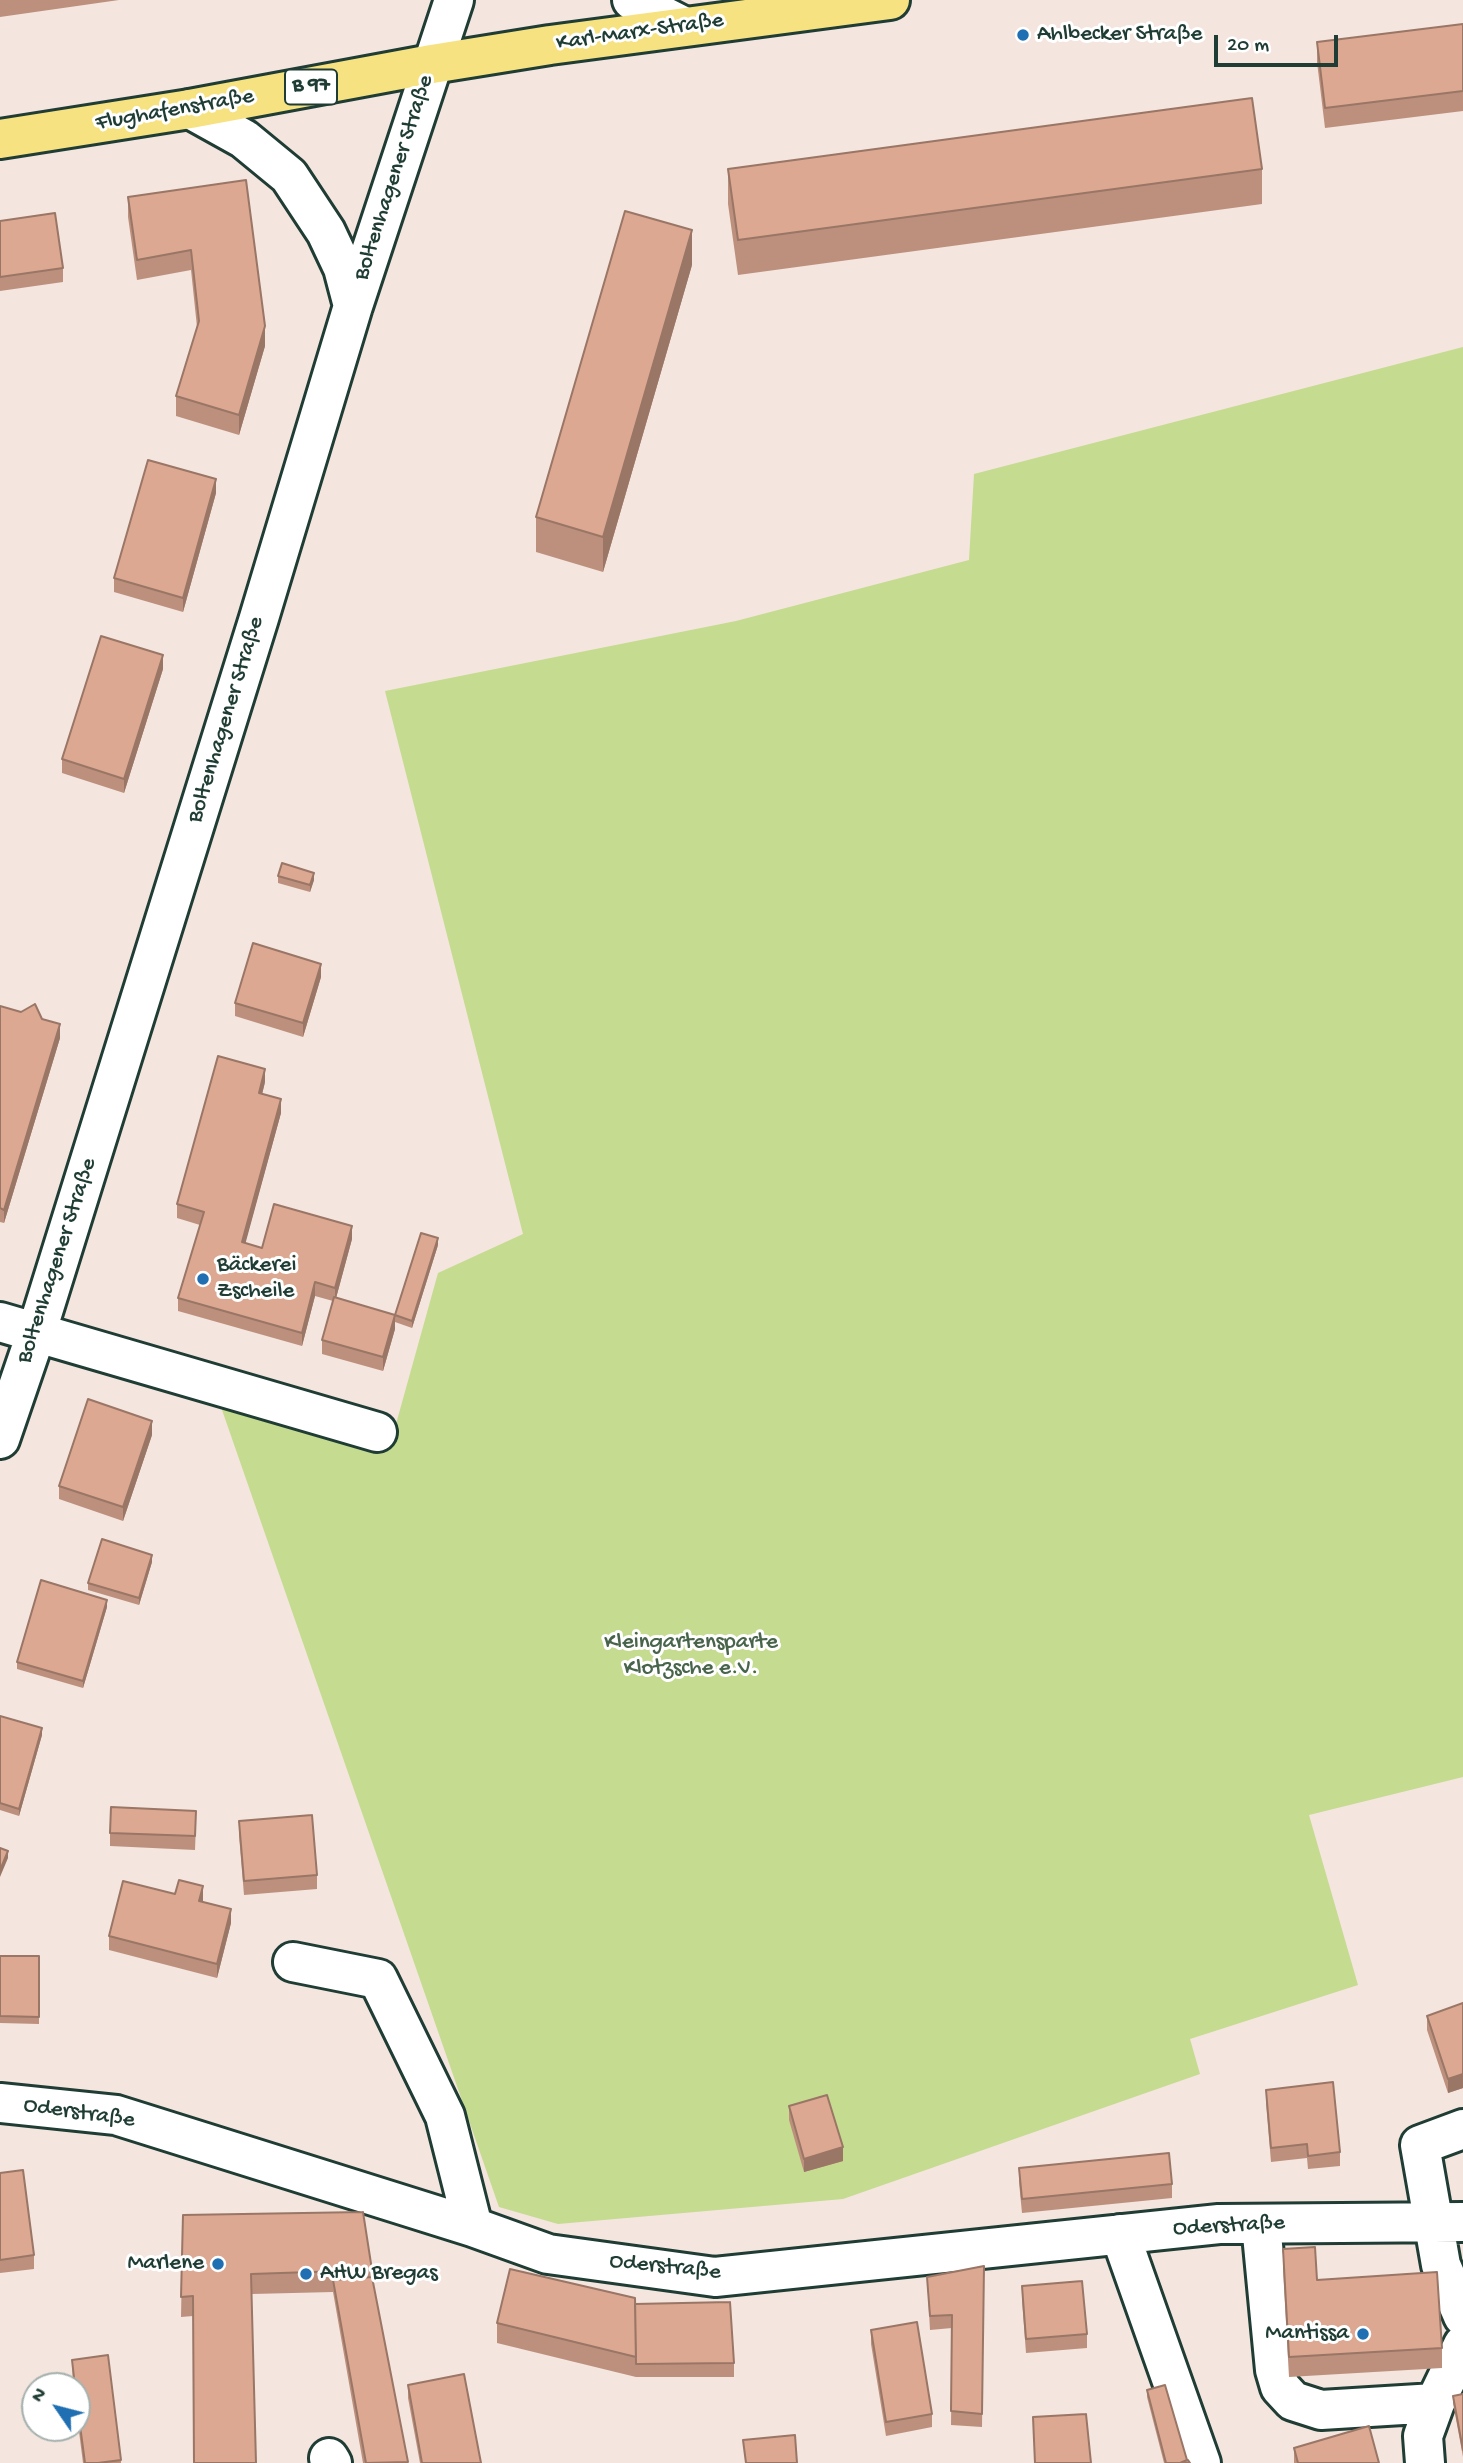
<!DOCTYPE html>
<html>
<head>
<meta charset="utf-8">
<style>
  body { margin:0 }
  #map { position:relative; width:1463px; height:2463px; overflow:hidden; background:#f4e5de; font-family:"Gochi Hand",sans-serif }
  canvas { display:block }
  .north { position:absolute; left:21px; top:2372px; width:70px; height:70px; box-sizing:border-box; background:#fff; border:2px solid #a5b1ae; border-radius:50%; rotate:305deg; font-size:19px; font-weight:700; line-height:28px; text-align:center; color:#1f3d34 }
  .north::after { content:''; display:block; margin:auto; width:24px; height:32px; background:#1f6fb2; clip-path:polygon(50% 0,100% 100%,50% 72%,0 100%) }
  .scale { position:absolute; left:1214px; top:35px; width:124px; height:32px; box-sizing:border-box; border:4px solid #1f3d34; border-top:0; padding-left:9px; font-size:21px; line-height:24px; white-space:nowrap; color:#1f3d34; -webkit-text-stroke:5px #fff; paint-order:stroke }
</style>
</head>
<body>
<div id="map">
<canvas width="1463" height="2463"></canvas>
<div class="north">N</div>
<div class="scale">20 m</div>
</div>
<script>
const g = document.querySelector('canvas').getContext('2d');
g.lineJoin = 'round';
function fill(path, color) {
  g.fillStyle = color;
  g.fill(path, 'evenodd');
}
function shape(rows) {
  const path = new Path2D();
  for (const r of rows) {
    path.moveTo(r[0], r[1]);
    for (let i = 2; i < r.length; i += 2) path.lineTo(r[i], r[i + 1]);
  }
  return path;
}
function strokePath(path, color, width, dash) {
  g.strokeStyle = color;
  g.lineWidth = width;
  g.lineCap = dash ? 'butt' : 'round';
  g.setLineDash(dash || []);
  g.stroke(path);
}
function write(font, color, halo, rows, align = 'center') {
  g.font = font + ' "Gochi Hand",sans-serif';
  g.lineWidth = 6;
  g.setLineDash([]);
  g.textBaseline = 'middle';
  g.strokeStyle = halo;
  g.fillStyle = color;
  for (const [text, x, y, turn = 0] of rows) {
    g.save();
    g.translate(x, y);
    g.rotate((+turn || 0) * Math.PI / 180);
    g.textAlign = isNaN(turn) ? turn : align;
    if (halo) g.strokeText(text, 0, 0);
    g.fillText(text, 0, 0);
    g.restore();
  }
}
fill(shape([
  [1463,347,1463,1777,1309,1815,1358,1985,1190,2039,1200,2074,843,2199,558,2224,499,2207,221,1407,391,1442,438,1273,523,1234,385,691,736,621,969,560,974,474]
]), '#c4db90');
const minor = shape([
  [632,0,683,26],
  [190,109,244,139,289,176,326,232,343,268,353,306],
  [0,1322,377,1432],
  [0,1439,36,1334,259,618,353,306,454,0],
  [293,1962,378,1979,445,2116,473,2227],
  [0,2103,116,2115,473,2227,548,2254,715,2277,1219,2224,1463,2222],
  [1463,2129,1420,2145,1441,2265,1463,2316],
  [1261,2224,1275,2370,1280,2387,1293,2401,1321,2410,1435,2403],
  [1120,2234,1201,2463],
  [329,2458,332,2463],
  [1425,2463,1423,2436,1435,2403,1463,2345]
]);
const major = shape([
  [0,139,190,109,432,64,550,45,890,0]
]);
strokePath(minor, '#1f3d34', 44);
strokePath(major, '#1f3d34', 44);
strokePath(minor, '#fff', 38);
strokePath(major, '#f7e281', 38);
fill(shape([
  [0,0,119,0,0,17],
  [1463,24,1463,111,1325,128,1317,62,1317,42],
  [728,169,1262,169,1262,204,738,275,728,204],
  [246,180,265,346,239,435,176,416,176,396,197,327,191,270,137,280,128,217,128,197],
  [0,221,63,268,63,282,0,291],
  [692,265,603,572,536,552,536,517],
  [216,493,183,612,114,592,114,578],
  [163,669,124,793,62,773,62,759],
  [278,876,314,880,310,892,278,883],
  [321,977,303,1037,235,1016,235,1003],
  [0,1006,42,1019,60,1038,4,1223,0,1222],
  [265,1082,262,1094,281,1113,245,1243,262,1248,352,1239,336,1298,395,1329,383,1371,322,1354,322,1340,333,1301,315,1296,302,1346,178,1311,178,1298,200,1225,177,1218,177,1204],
  [438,1245,412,1328,395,1322,395,1315],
  [152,1435,123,1521,59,1499,59,1486],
  [152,1562,139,1605,88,1590,88,1583],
  [107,1607,83,1688,17,1669,17,1662],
  [0,1716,42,1735,19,1816,0,1810],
  [239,1821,317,1875,317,1889,244,1895,239,1835],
  [196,1824,195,1850,110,1846,110,1833],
  [175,1894,203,1900,203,1902,231,1923,217,1978,109,1950,109,1936],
  [0,1956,39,1956,39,2024,0,2023],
  [1463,2003,1463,2088,1448,2093,1427,2030,1427,2016],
  [1266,2090,1340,2152,1340,2166,1308,2169,1307,2158,1271,2162,1266,2103],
  [789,2106,843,2161,804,2172,789,2120],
  [1019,2168,1172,2184,1172,2198,1022,2213,1019,2182],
  [0,2173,34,2255,34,2269,0,2273],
  [183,2215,372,2270,372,2277,408,2463,363,2463,333,2292,252,2294,193,2316,181,2317],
  [1283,2249,1317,2280,1442,2348,1442,2368,1289,2377,1283,2269],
  [984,2266,982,2427,951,2425,952,2328,930,2330,927,2277],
  [1022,2286,1087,2334,1087,2348,1026,2353,1022,2300],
  [635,2304,734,2363,734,2377,636,2377,497,2343,497,2323],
  [871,2330,932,2414,932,2427,886,2436,871,2344],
  [72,2360,121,2460,121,2463,83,2463,77,2416,77,2386,73,2386],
  [408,2385,481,2463,420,2463,408,2398],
  [1147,2390,1187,2460,1190,2463,1164,2463,1147,2397],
  [1463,2394,1463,2457,1453,2403,1453,2396],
  [1294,2448,1379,2463,1294,2463]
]), '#bd907d');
fill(shape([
  [692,230,692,265,603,572,603,537],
  [265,326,265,346,239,435,239,415],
  [216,479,216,493,183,612,183,598],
  [163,655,163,669,124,793,124,779],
  [314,873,314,880,310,892,310,885],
  [321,964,321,977,303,1037,303,1023],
  [60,1024,60,1038,4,1223,4,1210],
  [265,1069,265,1082,259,1107,259,1093],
  [281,1099,281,1113,242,1256,242,1242],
  [352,1226,352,1239,335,1302,335,1288],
  [438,1238,438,1245,412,1328,412,1321],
  [315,1282,315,1296,302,1346,302,1333],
  [395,1315,395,1329,383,1371,383,1357],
  [152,1421,152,1435,123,1521,123,1507],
  [152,1555,152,1562,139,1605,139,1598],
  [107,1600,107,1607,83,1688,83,1681],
  [42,1728,42,1735,19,1816,19,1809],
  [8,1851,8,1858,0,1877,0,1870],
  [203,1886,203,1900,199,1915,199,1901],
  [231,1909,231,1923,217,1978,217,1964],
  [1463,2074,1463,2088,1448,2093,1448,2079],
  [843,2147,843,2161,804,2172,804,2159]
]), '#9a7666');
const building = shape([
  [1463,24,1463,91,1325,108,1317,42,1463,24],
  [1252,98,1262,169,738,240,728,169,1252,98],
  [246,180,265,326,239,415,176,396,199,321,191,250,137,260,128,197,246,180],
  [625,211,692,230,603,537,536,517,625,211],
  [55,213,63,268,0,277,0,221,55,213],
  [148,460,216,479,183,598,114,578,148,460],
  [101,636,163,655,124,779,62,759,101,636],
  [282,863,314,873,310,885,278,876,282,863],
  [253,943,321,964,303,1023,235,1003,253,943],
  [35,1004,42,1019,60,1024,4,1210,0,1208,0,1006,21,1012,35,1004],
  [218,1056,265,1069,259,1093,281,1099,242,1242,262,1248,274,1204,352,1226,335,1288,315,1282,302,1333,178,1298,204,1212,177,1204,218,1056],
  [421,1233,438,1238,412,1321,395,1315,421,1233],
  [334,1297,395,1315,383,1357,322,1340,334,1297],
  [88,1399,152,1421,123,1507,59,1486,88,1399],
  [102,1539,152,1555,139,1598,88,1583,102,1539],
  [41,1580,107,1600,83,1681,17,1662,41,1580],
  [0,1716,42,1728,19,1809,0,1803,0,1716],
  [111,1807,196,1811,195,1836,110,1833,111,1807],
  [312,1815,317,1875,244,1881,239,1821,312,1815],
  [0,1848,8,1851,0,1870,0,1848],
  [179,1880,203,1886,199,1901,231,1909,217,1964,109,1936,123,1881,175,1894,179,1880],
  [0,1956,39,1956,39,2017,0,2016,0,1956],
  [1463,2003,1463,2074,1448,2079,1427,2016,1463,2003],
  [1333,2082,1340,2152,1308,2156,1307,2144,1271,2148,1266,2090,1333,2082],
  [827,2095,843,2147,804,2159,789,2106,827,2095],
  [1169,2153,1172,2184,1022,2199,1019,2168,1169,2153],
  [23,2170,34,2255,0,2260,0,2173,23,2170],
  [363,2212,372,2270,251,2274,256,2463,194,2463,193,2296,181,2297,183,2215,363,2212],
  [1315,2247,1317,2280,1437,2272,1442,2348,1289,2357,1283,2249,1315,2247],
  [984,2266,982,2414,951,2411,952,2315,930,2316,927,2277,984,2266],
  [510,2269,635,2298,636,2357,497,2323,510,2269],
  [372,2277,408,2462,366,2463,333,2280,372,2277],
  [1082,2281,1087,2334,1026,2339,1022,2286,1082,2281],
  [730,2302,734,2363,636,2364,635,2304,730,2302],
  [917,2322,932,2414,886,2422,871,2330,917,2322],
  [108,2355,121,2460,98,2463,85,2463,77,2403,77,2386,75,2386,72,2360,108,2355],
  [464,2374,481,2463,422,2463,408,2385,464,2374],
  [1165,2385,1187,2460,1180,2463,1166,2463,1147,2390,1165,2385],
  [1463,2394,1463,2450,1453,2396,1463,2394],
  [1086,2414,1091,2463,1035,2463,1033,2417,1086,2414],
  [1369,2426,1379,2463,1298,2463,1294,2448,1369,2426],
  [795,2435,797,2463,746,2463,743,2440,795,2435],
  [1188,2460,1190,2463,1180,2463,1188,2460]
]);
fill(building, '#dca891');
strokePath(building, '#9a7666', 2);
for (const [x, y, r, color] of [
  [1023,35,7,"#1f6fb2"],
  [203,1279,7,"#1f6fb2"],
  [218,2264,7,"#1f6fb2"],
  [306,2274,7,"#1f6fb2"],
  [1363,2334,7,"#1f6fb2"]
]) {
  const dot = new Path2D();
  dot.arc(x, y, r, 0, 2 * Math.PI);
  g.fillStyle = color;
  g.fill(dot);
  strokePath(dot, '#fff', 2.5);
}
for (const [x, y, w] of [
  [311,87,52]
]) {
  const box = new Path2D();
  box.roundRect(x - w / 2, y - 17.5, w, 35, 5);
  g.fillStyle = '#fff';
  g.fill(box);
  strokePath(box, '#1f3d34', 2);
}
write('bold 21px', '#1f3d34', null, [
  ["B 97",311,87]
]);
write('23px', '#1f3d34', '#fff', [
  ["Karl-Marx-Straße",640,33,-8],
  ["Flughafenstraße",175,111,-10],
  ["Boltenhagener Straße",395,178,-72],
  ["Boltenhagener Straße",227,720,-73],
  ["Boltenhagener Straße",58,1261,-72],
  ["Oderstraße",79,2114,8],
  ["Oderstraße",1229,2227,-3],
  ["Oderstraße",665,2268,6]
]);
write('23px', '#1f3d34', '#fff', [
  ["Ahlbecker Straße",1037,35],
  ["Bäckerei",217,1266],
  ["Zscheile",217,1292],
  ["Marlene",204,2264,"right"],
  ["AHW Bregas",320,2274],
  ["Mantissa",1349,2334,"right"]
], 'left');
write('23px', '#48644b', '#fff', [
  ["Kleingartensparte",691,1643],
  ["Klotzsche e.V.",691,1669]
]);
</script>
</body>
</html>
